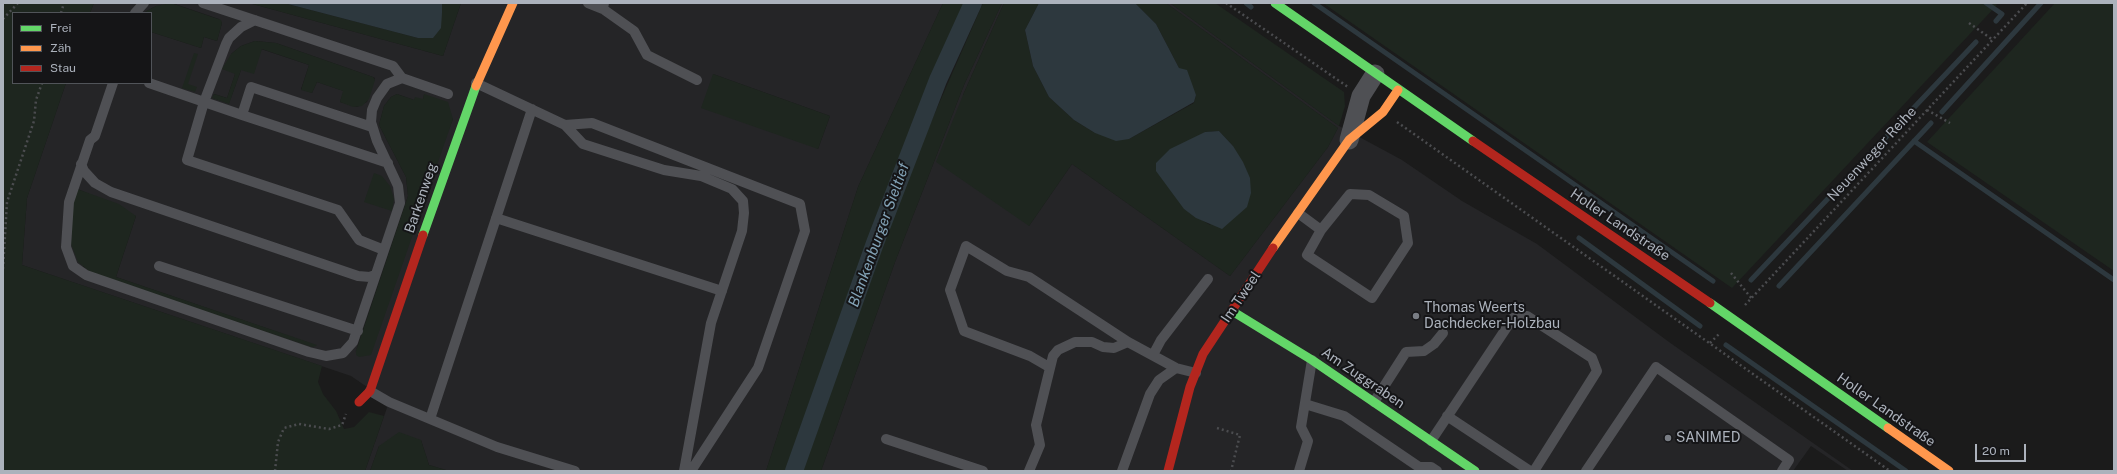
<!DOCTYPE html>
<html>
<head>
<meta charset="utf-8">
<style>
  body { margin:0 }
  #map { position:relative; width:2117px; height:474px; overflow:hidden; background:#1b1b1b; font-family:"Public Sans",sans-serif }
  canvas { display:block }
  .frame { position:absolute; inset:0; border:4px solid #acb2bc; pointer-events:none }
  .legend { position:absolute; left:12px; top:12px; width:140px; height:72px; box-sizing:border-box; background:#151517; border:1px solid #515459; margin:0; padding:5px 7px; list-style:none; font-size:12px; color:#acb2bc }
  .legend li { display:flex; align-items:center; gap:8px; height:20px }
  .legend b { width:20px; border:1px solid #515459 }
  .scale { position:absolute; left:1975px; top:444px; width:51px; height:18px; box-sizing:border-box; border:2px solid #acb2bc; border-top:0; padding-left:5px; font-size:12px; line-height:14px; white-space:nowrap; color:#acb2bc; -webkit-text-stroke:3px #151517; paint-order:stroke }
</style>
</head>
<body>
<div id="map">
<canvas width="2117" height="474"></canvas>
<div class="frame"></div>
<ul class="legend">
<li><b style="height:5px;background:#63d668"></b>Frei</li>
<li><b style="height:5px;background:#ff974d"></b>Zäh</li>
<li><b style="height:5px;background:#b3261e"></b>Stau</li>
</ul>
<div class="scale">20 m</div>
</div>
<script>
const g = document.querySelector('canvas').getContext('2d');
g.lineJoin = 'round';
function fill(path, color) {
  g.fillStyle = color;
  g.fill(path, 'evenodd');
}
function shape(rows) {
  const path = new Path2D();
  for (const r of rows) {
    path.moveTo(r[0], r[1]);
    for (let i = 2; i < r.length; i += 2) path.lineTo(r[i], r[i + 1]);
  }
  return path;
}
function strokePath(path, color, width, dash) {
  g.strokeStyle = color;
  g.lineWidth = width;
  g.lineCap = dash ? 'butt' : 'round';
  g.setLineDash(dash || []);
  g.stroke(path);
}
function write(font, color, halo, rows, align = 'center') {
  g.font = font + ' "Public Sans",sans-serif';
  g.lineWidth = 4;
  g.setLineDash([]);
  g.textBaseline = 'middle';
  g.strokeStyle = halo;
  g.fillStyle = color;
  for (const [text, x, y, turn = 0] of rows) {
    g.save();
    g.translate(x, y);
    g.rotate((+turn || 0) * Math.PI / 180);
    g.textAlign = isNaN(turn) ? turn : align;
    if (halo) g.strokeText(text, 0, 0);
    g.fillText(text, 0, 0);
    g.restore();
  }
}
fill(shape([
  [94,3,249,3,443,56,461,3,943,3,858,187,766,471,449,471,429,465,421,440,379,446,370,471,365,471,389,402,351,376,22,265,27,198,66,83,151,83,151,32,201,48,204,37,217,41,222,23,219,19,175,4,156,6,143,13,90,13],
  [255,41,276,43,373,77,375,78,367,102,357,107,340,102,344,91,317,82,312,93,301,89,309,65,261,49,241,70,229,103,213,98,214,94,227,98,235,74,231,54,241,46],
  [713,74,830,116,818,149],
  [397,94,414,100,423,99,424,95,453,119,355,353,408,196,406,177,379,125,384,106,391,97],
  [78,189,136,216,116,277,316,345,83,267],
  [1002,3,1004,3,963,95,1029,226,1072,164,1230,276,1328,147,1338,128,1166,3,1170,3,1339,126,1402,160,1462,201,1537,244,1669,342,1853,471,1848,471,1811,446,1793,471,821,471,895,262,964,85]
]), '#252527');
fill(shape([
  [3,3,94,3,90,13,13,13,13,83,66,83,27,198,22,265,322,366,318,382,323,394,336,411,344,429,354,427,369,412,384,416,365,471,3,471],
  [171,3,221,20,222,23,217,41,204,37,201,48,151,32,151,13,143,13,156,6],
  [249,3,284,3,418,38,442,13,442,3,461,3,443,56],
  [943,3,970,3,949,45,875,228,791,471,766,471,858,187],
  [983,3,1002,3,964,85,895,262,821,471,802,471,871,268,913,163],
  [1004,3,1039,3,1025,30,1033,66,1049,97,1074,120,1095,133,1129,139,1194,103,1196,95,1179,68,1156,24,1135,3,1166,3,1338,128,1328,147,1230,276,1072,164,1029,226,936,162,963,95],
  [1219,131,1233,146,1210,225,1184,209,1205,132],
  [1170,3,1215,3,1344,92,1345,106,1339,126],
  [1323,3,1994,3,1997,5,1732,288],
  [2055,3,2114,3,2114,271,1927,142],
  [255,41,276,43,373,77,375,80,369,99,362,106,353,107,340,102,343,91,317,82,312,93,301,90,309,65,262,49,254,74,241,70,229,104,212,98,214,94,227,98,235,74,222,69,231,54,241,46],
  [194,53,198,54,188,84,197,87,195,92,182,88],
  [713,74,830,116,818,149,701,108],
  [397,94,414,100,415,97,423,99,424,94,448,102,453,119,371,355,359,357,356,355,356,351,408,196,406,177,379,125,384,106,391,97],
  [374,173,382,176,390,186,394,199,392,211,364,202],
  [77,189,119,204,136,216,116,277,317,345,316,346,312,347,93,274,78,262,71,244,73,202],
  [399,432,421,440,429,465,449,471,370,471,379,446]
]), '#1e261f');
fill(shape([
  [284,3,442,3,442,13,441,28,433,38,418,38],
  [1039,3,1135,3,1156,24,1179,68,1187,70,1196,95,1194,102,1129,139,1116,141,1095,133,1074,120,1049,97,1033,66,1025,30],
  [1219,131,1233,146,1243,162,1250,178,1251,193,1247,207,1222,229,1196,218,1184,209,1156,171,1156,163,1170,149,1205,132]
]), '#2d383e');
strokePath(shape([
  [1246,3,1251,7],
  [1314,3,1713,281],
  [1986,3,2002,14,1996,21],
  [1942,112,2041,3],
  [1914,141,2114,280],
  [1579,238,1700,326],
  [1751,280,1976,42],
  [1779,286,1931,123],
  [1726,345,1906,471]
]), '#2d383e', 5);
strokePath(shape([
  [794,471,875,243,938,80,973,3]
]), '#2d383e', 18);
strokePath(shape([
  [1226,3,1348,87],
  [61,13,64,3],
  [3,19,18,3],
  [1969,23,1993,40],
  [1927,110,1950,123],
  [1397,122,1890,471],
  [3,269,7,202,34,121,36,100,42,83],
  [1731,273,1752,299],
  [1745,305,2027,3],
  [1710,343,1720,333],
  [1217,428,1240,435,1231,471],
  [275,471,278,442,284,428,299,424,329,429,342,425,346,414]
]), '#4b4c4f', 2.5, [2, 3]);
strokePath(shape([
  [203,3,393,66,402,78],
  [588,3,603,9,604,3],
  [603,9,634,31,647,55,697,80],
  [135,13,144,3],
  [255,20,241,27,229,38,226,44,204,102,187,160,338,210,359,240,384,250],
  [113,83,95,136,90,140,69,202,66,247,73,266,86,275,309,352,326,356,343,353,353,342,400,203,398,186,377,141,371,122,372,110,377,98,387,84,402,78,448,94],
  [149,83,242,115],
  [476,83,565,125,583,144,664,170,701,176,732,189,743,201,744,213,742,231,711,323,684,471],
  [565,125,592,123,800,204,805,231,758,368,691,471],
  [372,127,251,87,242,115,388,163],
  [81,164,84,171,95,183,111,192,358,276,370,277,375,275],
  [1298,213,1321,230,1350,194,1369,195,1404,216,1408,243,1372,298,1307,255,1321,230],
  [496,218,722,291],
  [159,266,358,331],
  [1153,355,1161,340,1208,279],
  [1049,367,1030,356,964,331,950,290,966,246,1007,271,1029,277,1128,342,1176,368,1196,373],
  [370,391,389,402,497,447,575,471],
  [1374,402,1406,352,1424,351,1434,344,1443,333],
  [1305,404,1344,416,1419,467,1431,467,1437,471],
  [1447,416,1530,471],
  [430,419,532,109],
  [886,439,983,471],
  [1431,441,1513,318,1527,316,1592,358,1597,371,1534,471],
  [1029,471,1040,445,1036,425,1053,356,1058,350,1075,342,1092,342,1103,347,1114,348,1128,342],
  [1122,471,1150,394,1159,380,1176,368],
  [1299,471,1308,441,1301,427,1312,360],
  [1586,471,1656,367,1789,460,1782,471]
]), '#4f5054', 10);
strokePath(shape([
  [1349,140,1361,96,1375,74]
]), '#4f5054', 19);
strokePath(shape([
  [1275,3,1473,141],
  [423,235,476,86],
  [1710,303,1888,428],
  [1232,311,1312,360,1475,471]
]), '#63d668', 9);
strokePath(shape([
  [476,86,513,3],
  [1273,248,1349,140,1383,112,1398,90],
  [1888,428,1949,471]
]), '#ff974d', 9);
strokePath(shape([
  [1473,141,1710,303],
  [359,402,370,391,423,235],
  [1168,471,1190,387,1203,354,1273,248]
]), '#b3261e', 9);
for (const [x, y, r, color] of [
  [1416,316,4,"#797d84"],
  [1668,438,4,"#797d84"]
]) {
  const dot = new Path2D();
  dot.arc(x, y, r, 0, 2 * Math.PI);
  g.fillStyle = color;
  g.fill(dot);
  strokePath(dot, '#151517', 1.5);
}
write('14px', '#acb2bc', '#151517', [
  ["Neuenweger Reihe",1872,154,-47],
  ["Barkenweg",421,198,-71],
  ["Holler Landstraße",1620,225,34],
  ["Im Tweel",1241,297,-56],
  ["Am Zuggraben",1363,378,34],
  ["Holler Landstraße",1886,410,35]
]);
write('14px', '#acb2bc', '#151517', [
  ["Thomas Weerts",1424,308],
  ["Dachdecker-Holzbau",1424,324],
  ["SANIMED",1676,438]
], 'left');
write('italic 15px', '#83a3b7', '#151517', [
  ["Blankenburger Sieltief",879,235,-70]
]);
</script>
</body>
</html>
